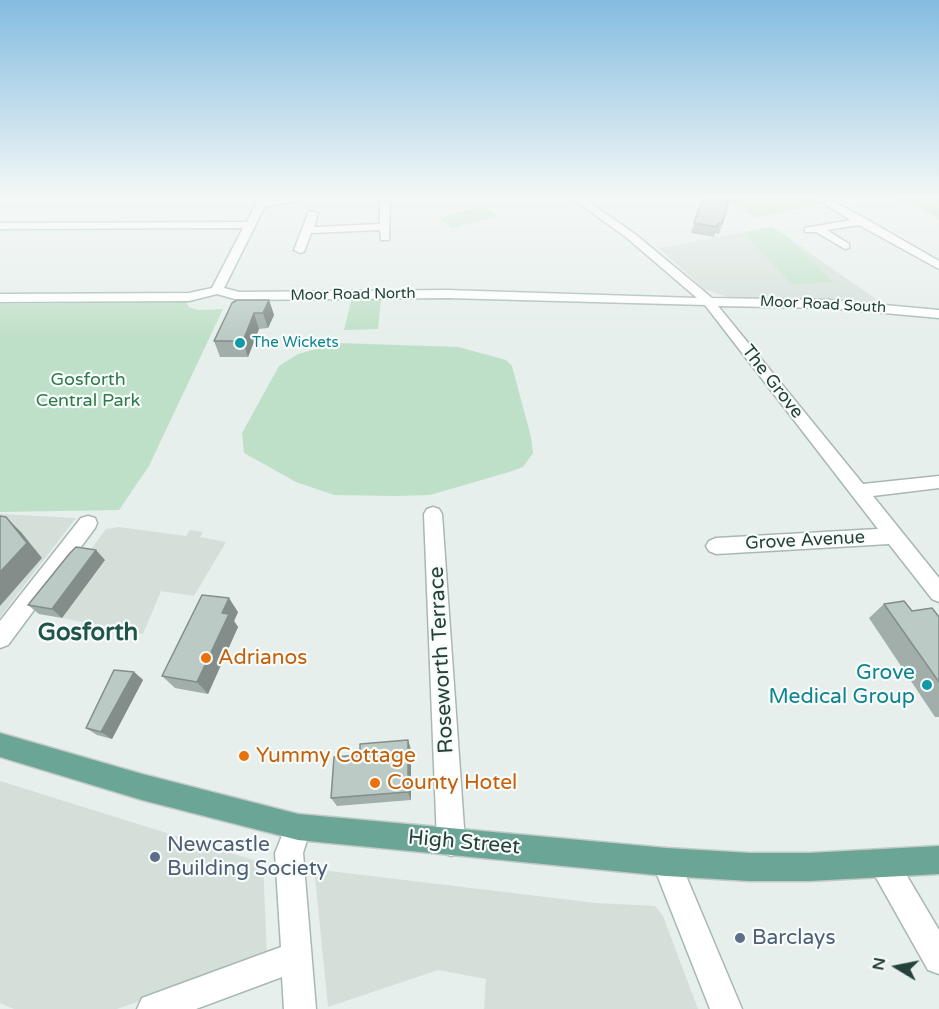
<!DOCTYPE html>
<html>
<head>
<meta charset="utf-8">
<style>
  body { margin:0 }
  #map { position:relative; width:939px; height:1009px; overflow:hidden; background:#e6efeb; font-family:"Varela Round",sans-serif }
  canvas { display:block }
  .north { position:absolute; left:867px; top:937px; width:60px; height:60px; -webkit-text-stroke:4px #f7fbf9; paint-order:stroke; rotate:280deg; font-size:16px; font-weight:700; line-height:24px; text-align:center; color:#24423a }
  .north::after { content:''; display:block; margin:auto; width:21px; height:27px; background:#24423a; clip-path:polygon(50% 0,100% 100%,50% 72%,0 100%) }
</style>
</head>
<body>
<div id="map">
<canvas width="939" height="1009"></canvas>
<div class="north">N</div>
</div>
<script>
const g = document.querySelector('canvas').getContext('2d');
g.lineJoin = 'round';
function fill(path, color) {
  g.fillStyle = color;
  g.fill(path, 'evenodd');
}
function shape(rows) {
  const path = new Path2D();
  for (const r of rows) {
    path.moveTo(r[0], r[1]);
    for (let i = 2; i < r.length; i += 2) path.lineTo(r[i], r[i + 1]);
  }
  return path;
}
function strokePath(path, color, width, dash) {
  g.strokeStyle = color;
  g.lineWidth = width;
  g.lineCap = dash ? 'butt' : 'round';
  g.setLineDash(dash || []);
  g.stroke(path);
}
function write(font, color, halo, rows, align = 'center') {
  g.font = font + ' "Varela Round",sans-serif';
  g.lineWidth = 4.5;
  g.setLineDash([]);
  g.textBaseline = 'middle';
  g.strokeStyle = halo;
  g.fillStyle = color;
  for (const [text, x, y, turn = 0] of rows) {
    g.save();
    g.translate(x, y);
    g.rotate((+turn || 0) * Math.PI / 180);
    g.textAlign = isNaN(turn) ? turn : align;
    if (halo) g.strokeText(text, 0, 0);
    g.fillText(text, 0, 0);
    g.restore();
  }
}
fill(shape([
  [772,227,789,238,880,302,730,298,704,289,659,248],
  [0,514,76,518,0,617],
  [119,527,186,536,190,530,203,532,200,537,226,542,194,596,161,591,143,634,62,618,105,561,85,557,106,529],
  [0,781,263,863,267,956,117,1009,14,1009,0,1003],
  [321,870,596,903,655,906,663,916,698,1009,484,1009,486,979,438,970,328,1007,315,877,317,872]
]), '#d4dfda');
fill(shape([
  [722,198,815,198,826,203,756,218],
  [891,198,939,198,939,220,923,210],
  [483,206,498,216,452,228,439,218],
  [772,227,789,238,834,283,791,284,744,232],
  [381,300,378,329,344,330,351,301],
  [186,302,189,307,198,310,223,309,149,466,119,510,0,512,0,304],
  [338,343,458,347,506,360,512,366,531,437,533,453,523,467,509,472,430,495,394,496,334,495,296,482,244,453,242,433,279,366,298,354]
]), '#bfe0c8');
const minor = shape([
  [259,198,301,198,296,201,265,206,224,288,239,292,447,290,697,298,627,238,572,198,583,198,635,234,712,298,829,300,939,310,939,318,829,308,718,306,863,484,939,476,939,488,873,496,939,578,939,602,932,599,889,544,716,554,709,551,706,546,709,541,716,538,878,529,705,305,447,298,238,300,217,294,189,301,0,302,0,294,189,293,212,288,243,228,0,229,0,223,247,222,259,198],
  [380,198,390,198,389,240,381,240,380,230,311,233,304,252,300,253,294,250,309,211,318,213,314,227,380,224,380,198],
  [815,198,827,198,866,219,939,261,939,269,859,225,827,230,849,244,849,248,845,249,816,232,805,232,805,228,851,220,815,198],
  [433,507,439,509,442,514,465,842,461,852,451,856,441,852,437,842,424,514,427,509,433,507],
  [88,516,95,518,97,523,95,528,8,645,0,648,0,621,81,518,88,516],
  [298,814,307,818,311,827,303,853,316,1009,284,1009,282,977,196,1009,137,1009,142,998,281,947,275,853,289,818,298,814],
  [666,848,676,852,742,1009,710,1009,652,862,656,852,666,848],
  [884,850,894,854,939,930,939,974,928,970,874,874,870,864,874,854,884,850]
]);
const major = shape([
  [0,733,142,774,298,814,666,848,750,853,809,853,939,846,939,874,809,881,750,881,666,876,298,840,142,800,0,757,0,733]
]);
strokePath(minor, '#a8b8b2', 3);
strokePath(major, '#c2cac8', 3);
fill(minor, '#fff');
fill(major, '#6aa596');
fill(shape([
  [729,201,719,234,715,233,714,237,691,233,694,223],
  [269,300,274,315,268,328,259,329,248,357,220,357,214,341],
  [105,560,62,618,39,614,28,605],
  [884,604,939,617,939,717,935,717,869,618],
  [238,612,234,621,238,627,208,694,175,688,162,676],
  [134,672,143,680,112,739,97,735,86,728],
  [408,740,411,750,411,800,337,806,331,798,360,755]
]), '#a1aea9');
fill(shape([
  [269,300,274,315,268,328,263,313],
  [254,313,259,329,248,357,243,341],
  [6,517,21,532,42,558,0,606,0,572],
  [96,550,105,560,62,618,52,609],
  [229,598,238,612,234,621,238,627,208,694,197,682,222,613],
  [134,672,143,680,112,739,101,732],
  [408,740,411,750,411,800,408,792]
]), '#838d89');
const building = shape([
  [703,198,729,201,722,224,718,223,717,227,694,223,703,198],
  [237,300,269,300,263,313,254,313,243,341,214,341,232,303,237,300],
  [0,516,6,517,27,543,0,572,0,516],
  [76,547,96,550,52,609,28,605,70,553,76,547],
  [202,595,229,598,222,613,229,614,197,682,162,676,202,595],
  [904,601,912,611,932,608,939,617,939,682,884,604,904,601],
  [114,670,134,672,101,732,86,728,114,670],
  [408,740,408,792,331,798,334,757,360,755,360,744,408,740]
]);
fill(building, '#bbcac4');
strokePath(building, '#838d89', 1.5);
const sky = g.createLinearGradient(0, 0, 0, 339);
sky.addColorStop(0, '#84bce0');
sky.addColorStop(0.58, '#f4f8f6');
sky.addColorStop(1, '#f4f8f600');
g.fillStyle = sky;
g.fillRect(0, 0, 939, 339);
for (const [x, y, r, color] of [
  [240,343,6,"#0f9aa8"],
  [206,658,6,"#e8710a"],
  [927,685,6,"#0f9aa8"],
  [244,756,6,"#e8710a"],
  [375,783,6,"#e8710a"],
  [155,857,6,"#5c6f8a"],
  [740,938,6,"#5c6f8a"]
]) {
  const dot = new Path2D();
  dot.arc(x, y, r, 0, 2 * Math.PI);
  g.fillStyle = color;
  g.fill(dot);
  strokePath(dot, '#f7fbf9', 2);
}
write('15px', '#24423a', '#f7fbf9', [
  ["Moor Road North",353,295,-1],
  ["Moor Road South",823,305,3]
]);
write('15px', '#0d838f', '#f7fbf9', [
  ["The Wickets",252,343]
], 'left');
write('18px', '#2d7a4b', '#f7fbf9', [
  ["Gosforth",88,380],
  ["Central Park",88,401]
]);
write('18px', '#24423a', '#f7fbf9', [
  ["The Grove",772,382,52],
  ["Grove Avenue",805,541,-3]
]);
write('21px', '#c56008', '#f7fbf9', [
  ["Adrianos",218,658],
  ["Yummy Cottage",256,756],
  ["County Hotel",387,783]
], 'left');
write('21px', '#24423a', '#f7fbf9', [
  ["Roseworth Terrace",442,660,-93],
  ["High Street",464,843,5]
]);
write('21px', '#0d838f', '#f7fbf9', [
  ["Grove",915,673],
  ["Medical Group",915,697]
], 'right');
write('21px', '#4e5e75', '#f7fbf9', [
  ["Newcastle",167,845],
  ["Building Society",167,869],
  ["Barclays",752,938]
], 'left');
write('bold 24px', '#1f5548', '#f7fbf9', [
  ["Gosforth",88,634]
]);
</script>
</body>
</html>
